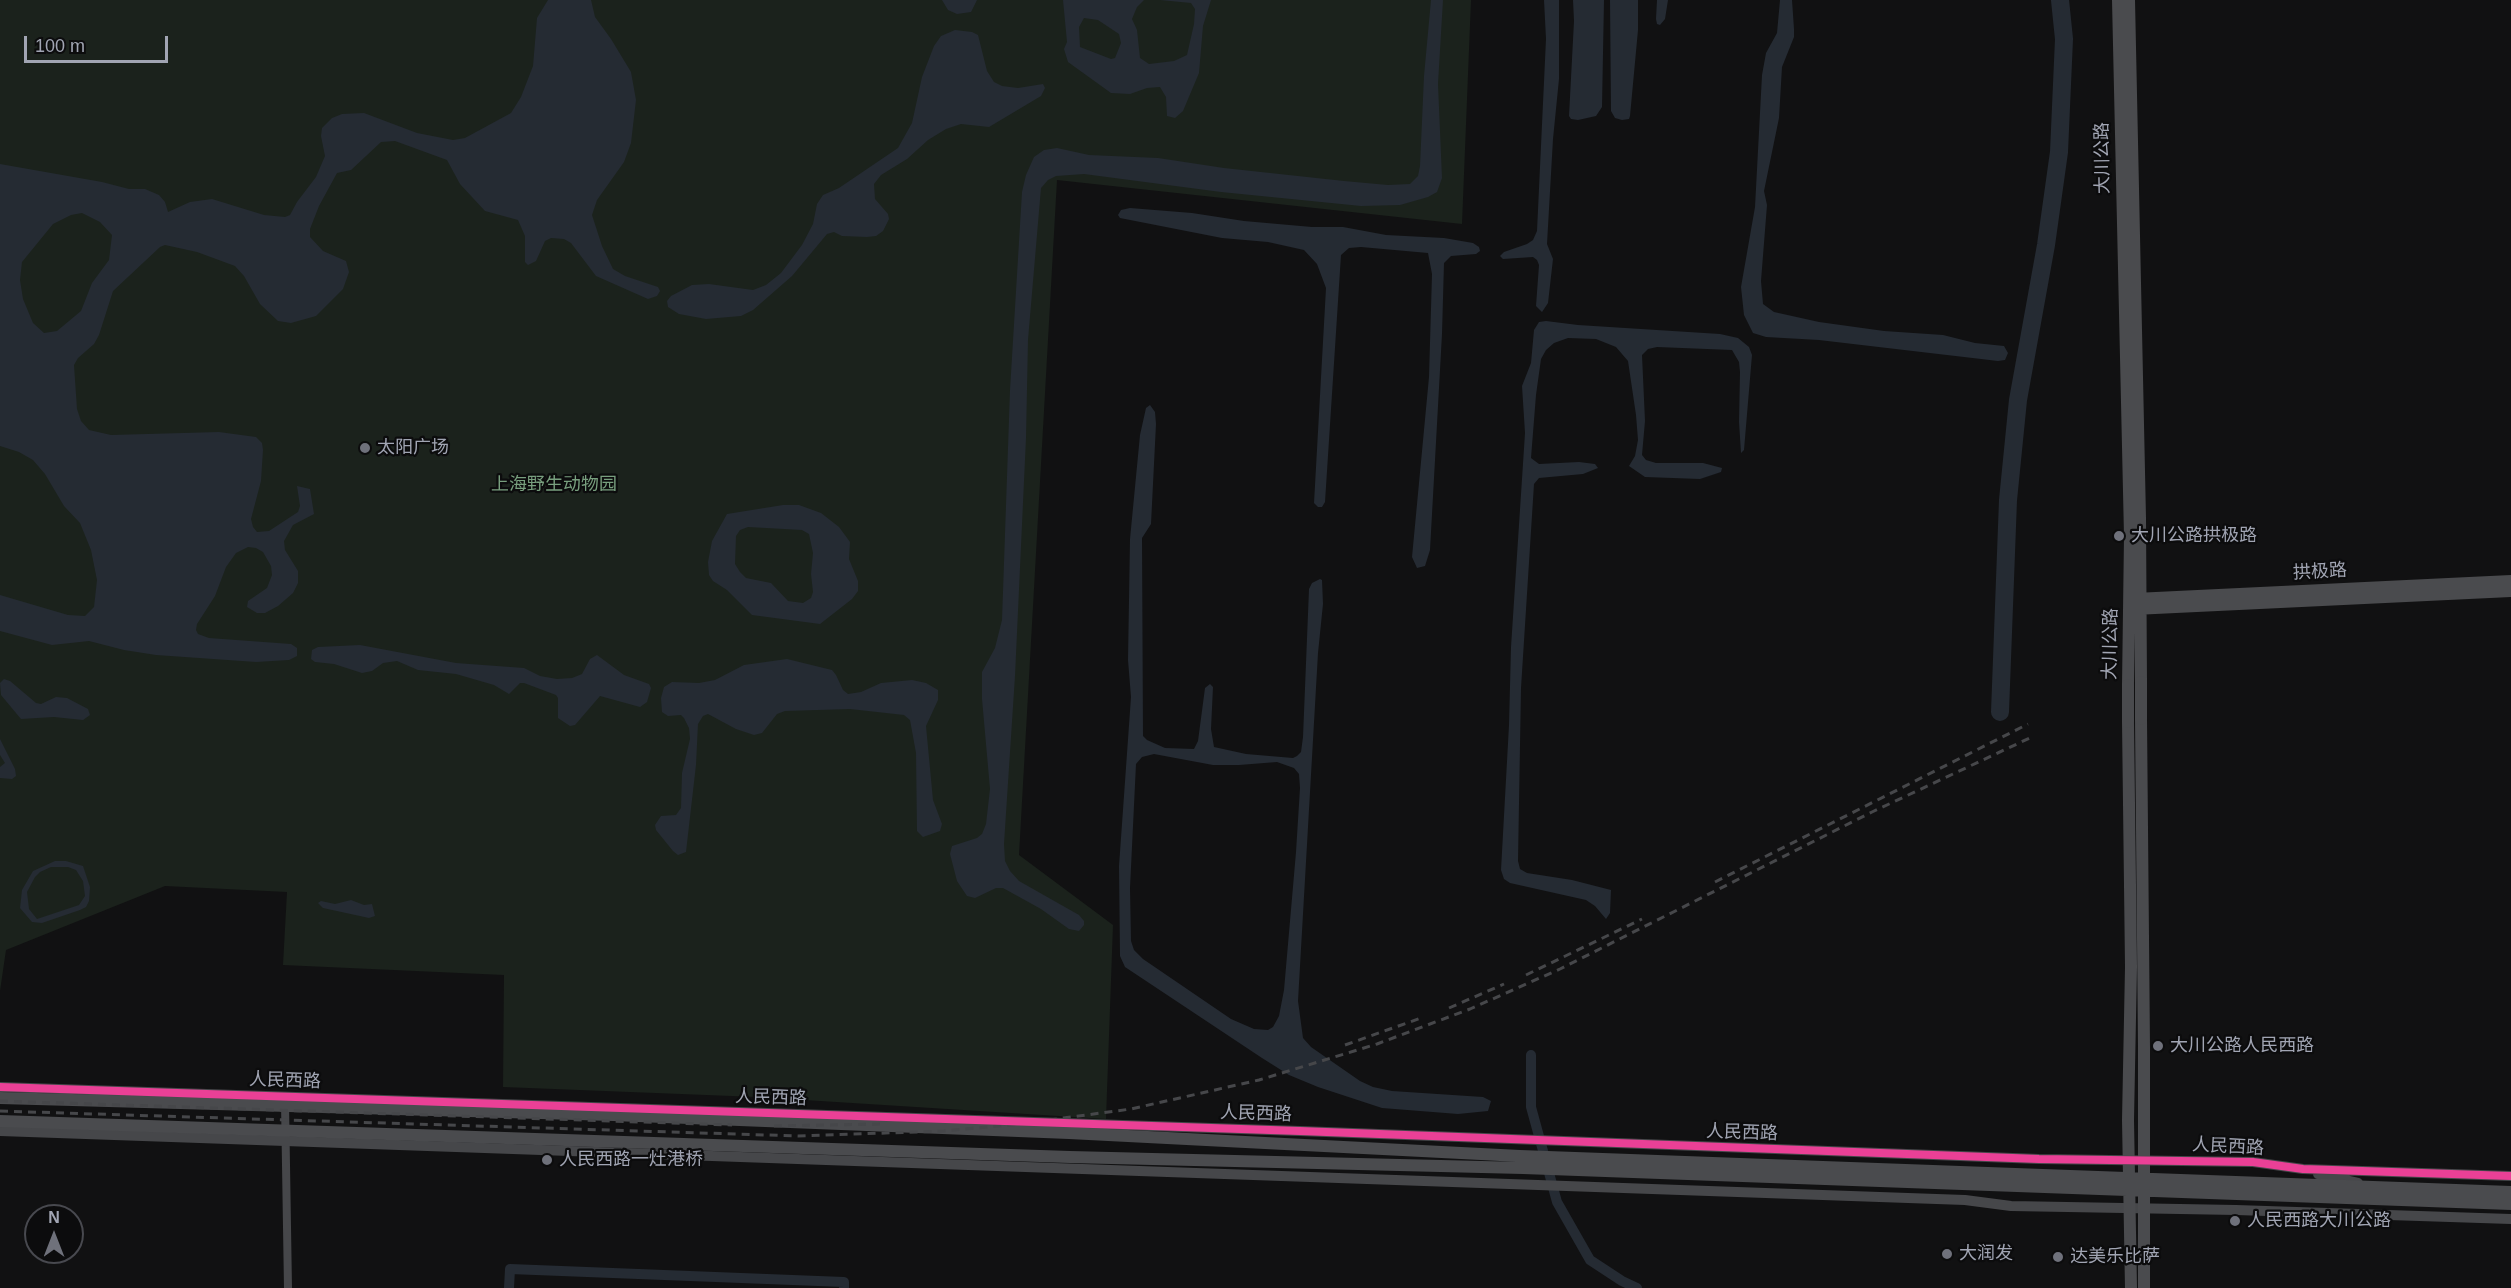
<!DOCTYPE html>
<html>
<head>
<meta charset="utf-8">
<style>
  body { margin:0 }
  #map { position:relative; width:2511px; height:1288px; overflow:hidden; background:#111112; font-family:Helvetica,sans-serif }
  canvas { display:block }
  .north { position:absolute; left:24px; top:1204px; width:60px; height:60px; box-sizing:border-box; background:#0c0c0d; border:2px solid #48494f; border-radius:50%; rotate:0deg; font-size:16px; font-weight:700; line-height:24px; text-align:center; color:#a1a5b3 }
  .north::after { content:''; display:block; margin:auto; width:21px; height:27px; background:#6f717b; clip-path:polygon(50% 0,100% 100%,50% 72%,0 100%) }
  .scale { position:absolute; left:24px; top:36px; width:144px; height:27px; box-sizing:border-box; border:3px solid #a1a5b3; border-top:0; padding-left:8px; font-size:18px; line-height:21px; white-space:nowrap; color:#a1a5b3; -webkit-text-stroke:4px #0c0c0d; paint-order:stroke }
</style>
</head>
<body>
<div id="map">
<canvas width="2511" height="1288"></canvas>
<div class="north">N</div>
<div class="scale">100 m</div>
</div>
<script>
const g = document.querySelector('canvas').getContext('2d');
g.lineJoin = 'round';
function fill(path, color) {
  g.fillStyle = color;
  g.fill(path, 'evenodd');
}
function shape(rows) {
  const path = new Path2D();
  for (const r of rows) {
    path.moveTo(r[0], r[1]);
    for (let i = 2; i < r.length; i += 2) path.lineTo(r[i], r[i + 1]);
  }
  return path;
}
function strokePath(path, color, width, dash) {
  g.strokeStyle = color;
  g.lineWidth = width;
  g.lineCap = dash ? 'butt' : 'round';
  g.setLineDash(dash || []);
  g.stroke(path);
}
function write(font, color, halo, rows, align = 'center') {
  g.font = font + ' Helvetica,"Noto Sans SC",sans-serif';
  g.lineWidth = 4.5;
  g.setLineDash([]);
  g.textBaseline = 'middle';
  g.strokeStyle = halo;
  g.fillStyle = color;
  for (const [text, x, y, turn = 0] of rows) {
    g.save();
    g.translate(x, y);
    g.rotate((+turn || 0) * Math.PI / 180);
    g.textAlign = isNaN(turn) ? turn : align;
    if (halo) g.strokeText(text, 0, 0);
    g.fillText(text, 0, 0);
    g.restore();
  }
}
fill(shape([
  [0,0,1471,0,1462,224,1057,180,1019,855,1113,925,1106,1119,757,1097,503,1087,504,975,283,965,287,892,165,886,6,950,0,991]
]), '#1b221c');
fill(shape([
  [548,0,591,0,595,17,611,39,631,72,636,100,631,143,624,162,597,200,592,215,602,246,613,269,625,276,658,287,660,291,657,296,648,299,596,276,571,243,564,239,551,238,545,241,536,261,528,265,525,262,525,236,518,220,485,211,460,184,447,160,395,141,381,142,351,170,337,173,319,206,310,229,310,237,323,251,346,261,349,272,343,289,316,316,291,323,278,321,260,304,244,276,235,266,197,252,165,245,160,247,113,291,99,335,94,344,78,358,74,365,77,409,81,421,89,430,111,435,219,432,256,437,262,443,263,450,261,481,251,519,253,527,257,532,269,531,298,512,300,506,297,486,310,489,314,514,293,525,284,541,285,550,298,571,298,583,293,593,278,606,265,613,257,613,247,607,248,601,267,588,272,575,271,566,263,552,256,548,248,547,236,553,226,567,215,596,197,624,196,630,198,634,209,638,291,644,297,648,297,656,289,660,256,662,156,655,124,650,89,641,52,645,0,631,0,595,68,615,85,616,94,607,97,580,91,550,80,523,64,506,45,474,33,460,19,452,0,446,0,164,102,182,129,189,145,189,159,195,165,202,168,212,190,202,212,199,264,215,285,217,290,215,297,202,316,177,325,156,321,136,322,128,332,118,342,114,364,113,417,133,453,140,465,138,511,113,521,97,533,66,537,18],
  [82,213,100,222,112,235,109,260,92,283,81,311,57,331,44,333,33,323,23,299,20,280,22,262,53,224,71,215],
  [942,0,977,0,971,12,957,14,948,10],
  [1063,0,1144,0,1137,7,1132,19,1137,30,1140,58,1149,64,1174,61,1187,55,1194,24,1195,9,1191,3,1160,0,1211,0,1203,26,1199,73,1183,111,1175,118,1167,116,1166,97,1160,87,1147,88,1130,94,1111,93,1068,62,1064,49,1067,42],
  [1084,18,1098,20,1119,34,1121,43,1115,58,1111,59,1080,47,1079,27],
  [1431,0,1443,0,1438,84,1442,178,1437,192,1428,197,1400,205,1361,206,1221,192,1084,174,1056,176,1048,180,1041,188,1028,340,1026,438,1015,676,1004,844,1005,861,1010,871,1019,881,1079,915,1084,921,1084,925,1079,931,1069,929,1041,909,1003,888,996,888,975,898,967,896,957,881,950,854,952,846,977,838,982,834,986,824,990,789,982,699,982,672,995,648,1002,620,1010,390,1022,192,1026,175,1034,157,1044,150,1057,148,1089,155,1158,158,1224,168,1344,181,1388,185,1410,184,1418,176,1420,166,1424,76],
  [1544,0,1559,0,1559,79,1553,139,1547,244,1553,259,1548,303,1542,312,1536,306,1539,265,1537,260,1533,257,1503,259,1500,256,1504,252,1527,244,1533,240,1537,231,1546,39],
  [1573,0,1604,0,1602,107,1596,116,1578,120,1571,119,1569,116,1574,21],
  [1610,0,1638,0,1638,30,1630,116,1629,119,1622,120,1615,118,1611,111],
  [1657,0,1668,0,1665,19,1660,25,1657,24,1656,19],
  [1780,0,1792,0,1794,29,1794,37,1782,67,1779,118,1764,191,1767,205,1761,281,1763,304,1774,312,1819,322,1884,331,1943,335,1975,343,2004,346,2008,353,2005,360,1998,361,1819,340,1766,337,1753,333,1744,315,1741,287,1755,207,1762,75,1766,53,1777,33],
  [955,30,972,32,978,35,987,71,994,82,1002,86,1018,88,1043,84,1045,88,1041,96,989,127,961,124,946,129,928,140,907,159,881,175,874,184,875,199,888,214,889,219,883,231,876,236,867,237,842,236,834,232,827,234,792,276,753,310,741,316,706,319,679,314,668,307,667,301,671,296,692,285,709,284,753,290,766,285,781,273,802,245,813,224,817,204,823,195,839,188,898,148,912,123,922,77,934,46,941,36],
  [1130,208,1192,213,1244,221,1312,227,1343,227,1386,235,1444,238,1473,243,1479,247,1480,251,1476,254,1451,256,1444,263,1442,334,1430,550,1425,566,1417,568,1412,557,1429,377,1432,274,1428,253,1361,247,1349,248,1341,255,1325,502,1322,507,1318,507,1314,503,1326,288,1317,264,1304,250,1268,242,1222,238,1120,218,1118,215,1121,210],
  [1546,321,1578,325,1720,334,1738,338,1749,347,1752,355,1744,450,1741,453,1739,422,1740,372,1739,362,1732,350,1657,347,1648,349,1642,355,1645,421,1642,455,1646,460,1656,463,1703,463,1722,468,1721,472,1700,479,1645,477,1629,466,1635,456,1638,440,1636,415,1628,361,1616,347,1596,339,1568,338,1554,343,1546,350,1541,359,1536,395,1531,458,1539,464,1579,462,1595,464,1598,468,1583,474,1539,478,1534,484,1521,688,1518,861,1520,869,1527,873,1572,880,1611,890,1610,913,1606,919,1595,906,1586,900,1510,883,1504,879,1501,870,1509,725,1511,647,1525,433,1522,386,1531,363,1534,330,1539,322],
  [1150,405,1155,412,1156,424,1151,524,1142,538,1143,736,1147,740,1165,748,1194,749,1198,741,1205,688,1210,684,1213,687,1211,729,1214,747,1246,754,1293,758,1297,756,1301,752,1303,737,1309,589,1312,583,1320,579,1322,580,1323,604,1318,653,1298,1001,1303,1038,1311,1047,1360,1081,1373,1087,1392,1091,1483,1097,1491,1101,1488,1111,1458,1114,1382,1108,1318,1087,1289,1075,1262,1058,1125,967,1120,956,1119,866,1131,697,1128,660,1130,539,1140,435,1146,408],
  [1154,754,1213,765,1239,765,1277,762,1294,768,1299,774,1300,788,1296,852,1284,990,1279,1016,1273,1027,1268,1030,1254,1029,1231,1019,1143,959,1134,950,1131,941,1130,888,1136,764,1142,757],
  [783,505,799,505,821,513,839,527,850,542,849,559,858,581,858,591,852,599,820,624,752,615,727,590,713,581,709,575,708,562,712,541,727,514],
  [748,527,802,530,809,534,813,553,811,574,813,592,811,598,803,603,788,601,771,583,746,578,740,572,735,564,736,536,740,530],
  [360,645,456,663,524,668,540,676,557,679,572,678,582,674,590,659,597,655,624,675,649,684,651,688,647,702,640,707,600,696,575,725,570,726,558,718,558,698,556,695,524,683,520,683,509,694,494,685,456,674,418,670,397,661,383,663,372,671,362,673,334,664,315,662,311,659,312,650,318,647],
  [787,659,832,670,836,675,843,690,848,694,861,692,881,683,912,680,926,683,938,690,938,700,926,726,933,800,942,824,940,831,923,837,917,831,916,753,910,720,904,715,850,709,785,711,777,714,762,733,754,735,736,729,708,714,703,716,698,724,696,765,686,852,678,855,673,851,656,830,655,825,661,816,676,815,681,808,682,773,690,739,689,728,684,718,681,715,668,716,662,712,661,698,664,687,672,682,699,683,715,680,744,665],
  [4,679,10,681,36,703,41,704,56,697,67,698,88,709,90,715,83,720,54,717,21,719,1,695,0,683],
  [0,739,15,769,16,776,12,779,0,778,0,767,5,763,0,755],
  [55,861,66,861,83,866,90,887,89,901,86,907,80,910,42,923,32,922,20,908,22,890,33,871],
  [51,867,68,867,76,870,83,881,85,896,79,905,37,919,29,909,27,892,35,877,40,872],
  [351,900,364,905,372,904,375,916,369,918,323,908,318,903,321,901,335,904]
]), '#252b33');
strokePath(shape([
  [1531,1055,1531,1107,1557,1202,1590,1260,1622,1281,1637,1288],
  [509,1288,510,1269,844,1282,844,1288]
]), '#252b33', 10);
strokePath(shape([
  [2000,712,2008,500,2018,400,2046,245,2059,152,2064,39,2060,0]
]), '#252b33', 18);
strokePath(shape([
  [285,1103,288,1288]
]), '#46474a', 8);
strokePath(shape([
  [0,1087,1300,1131,2039,1159,2253,1162,2303,1169,2511,1176],
  [0,1131,1965,1200,2011,1206,2236,1210,2511,1219],
  [2318,1174,2358,1183]
]), '#46474a', 10);
strokePath(shape([
  [2118,0,2130,536,2128,685],
  [2129,0,2140,518,2141,682],
  [2135,599,2511,581],
  [2134,609,2511,591],
  [2141,719,2144,1047,2144,1288],
  [2128,722,2131,967,2128,1120,2131,1288],
  [0,1098,613,1115,1069,1133,1520,1156,2511,1192],
  [0,1121,1070,1157,1523,1168,2511,1204]
]), '#4a4b4e', 12);
strokePath(shape([
  [1715,882,2028,724],
  [1526,975,1642,919],
  [1449,1008,1504,984],
  [1345,1045,1421,1018],
  [0,1101,732,1125],
  [0,1111,798,1136,944,1131,1011,1125,1131,1109,1259,1080,1377,1044,1470,1009,1560,969,1872,812,2034,736],
  [774,1126,885,1124]
]), '#46474a', 3, [8, 6]);
strokePath(shape([
  [2141,682,2141,719],
  [2128,685,2128,722]
]), '#4a4b4e', 12);
strokePath(shape([
  [0,1087,1300,1131,2039,1159,2253,1162,2303,1169,2511,1176]
]), '#ea4096', 8);
for (const [x, y, r, color] of [
  [365,448,6,"#6f717b"],
  [2119,536,6,"#6f717b"],
  [2158,1046,6,"#6f717b"],
  [547,1160,6,"#6f717b"],
  [2235,1221,6,"#6f717b"],
  [1947,1254,6,"#6f717b"],
  [2058,1257,6,"#6f717b"]
]) {
  const dot = new Path2D();
  dot.arc(x, y, r, 0, 2 * Math.PI);
  g.fillStyle = color;
  g.fill(dot);
  strokePath(dot, '#0c0c0d', 2);
}
write('18px', '#a1a5b3', '#0c0c0d', [
  ["大川公路",2103,158,-91],
  ["拱极路",2320,572,-3],
  ["大川公路",2111,644,-89],
  ["人民西路",285,1081,2],
  ["人民西路",771,1098,2],
  ["人民西路",1256,1114,2],
  ["人民西路",1742,1133,2],
  ["人民西路",2228,1147,3]
]);
write('18px', '#a1a5b3', '#0c0c0d', [
  ["太阳广场",377,448],
  ["大川公路拱极路",2131,536],
  ["大川公路人民西路",2170,1046],
  ["人民西路一灶港桥",559,1160],
  ["人民西路大川公路",2247,1221],
  ["大润发",1959,1254],
  ["达美乐比萨",2070,1257]
], 'left');
write('18px', '#789f7e', '#0c0c0d', [
  ["上海野生动物园",554,485]
]);
</script>
</body>
</html>
